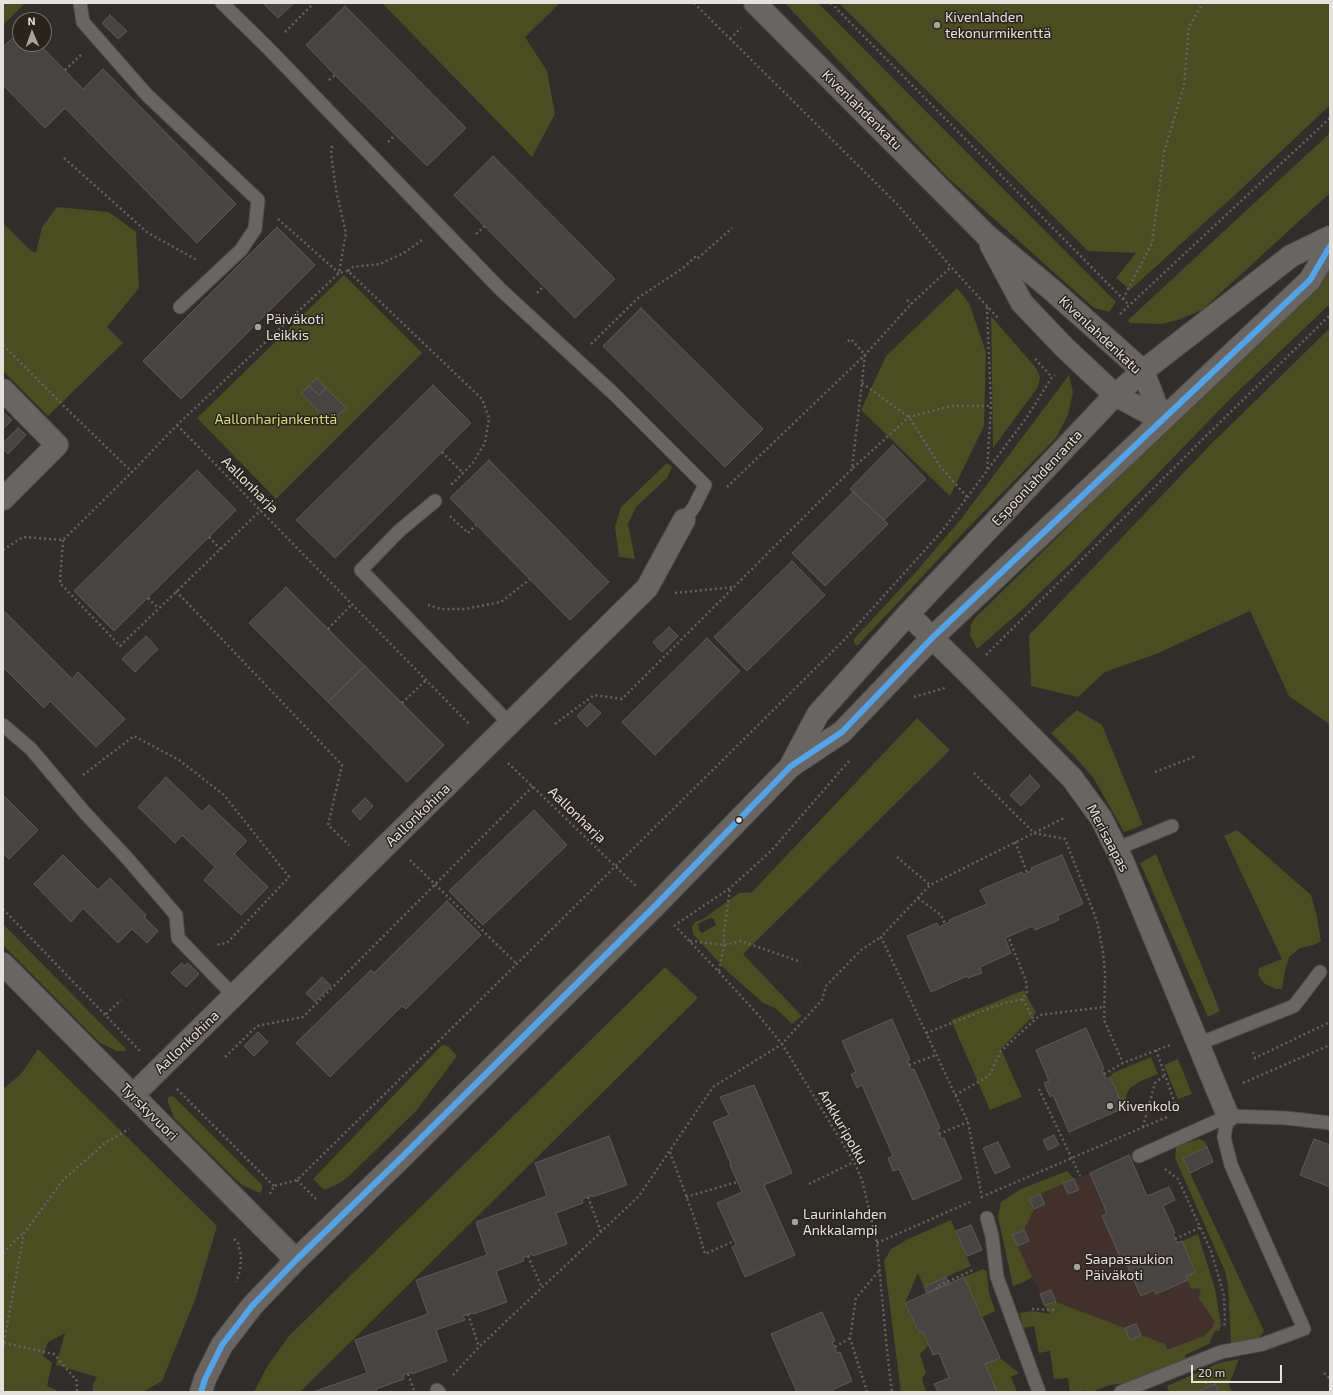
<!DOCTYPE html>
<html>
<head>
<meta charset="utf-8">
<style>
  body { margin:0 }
  #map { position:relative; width:1333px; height:1395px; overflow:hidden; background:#302d2a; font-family:"Exo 2",sans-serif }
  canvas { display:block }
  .frame { position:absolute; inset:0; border:4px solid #e5e1dc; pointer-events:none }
  .north { position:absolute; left:12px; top:12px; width:40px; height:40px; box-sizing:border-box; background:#2a241d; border:1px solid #757069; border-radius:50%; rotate:358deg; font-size:11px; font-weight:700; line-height:16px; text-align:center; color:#e5e1dc }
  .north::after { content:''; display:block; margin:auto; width:14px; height:18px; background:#a6a29e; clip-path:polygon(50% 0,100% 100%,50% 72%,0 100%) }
  .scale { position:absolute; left:1191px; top:1365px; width:91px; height:18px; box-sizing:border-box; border:2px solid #e5e1dc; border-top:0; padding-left:5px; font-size:12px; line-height:14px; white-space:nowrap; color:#e5e1dc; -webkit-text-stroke:3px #2a241d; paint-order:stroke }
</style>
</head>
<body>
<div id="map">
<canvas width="1333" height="1395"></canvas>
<div class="frame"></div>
<div class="north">N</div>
<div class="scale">20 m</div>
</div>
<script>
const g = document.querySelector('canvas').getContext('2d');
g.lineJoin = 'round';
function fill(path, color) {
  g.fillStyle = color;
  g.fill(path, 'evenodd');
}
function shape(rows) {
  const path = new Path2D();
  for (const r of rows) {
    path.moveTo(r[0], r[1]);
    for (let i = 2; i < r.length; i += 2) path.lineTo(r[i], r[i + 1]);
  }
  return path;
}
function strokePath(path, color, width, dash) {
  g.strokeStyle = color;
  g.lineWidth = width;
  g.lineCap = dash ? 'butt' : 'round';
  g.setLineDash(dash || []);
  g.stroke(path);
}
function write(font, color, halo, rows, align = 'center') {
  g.font = font + ' "Exo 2",sans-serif';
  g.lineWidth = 3;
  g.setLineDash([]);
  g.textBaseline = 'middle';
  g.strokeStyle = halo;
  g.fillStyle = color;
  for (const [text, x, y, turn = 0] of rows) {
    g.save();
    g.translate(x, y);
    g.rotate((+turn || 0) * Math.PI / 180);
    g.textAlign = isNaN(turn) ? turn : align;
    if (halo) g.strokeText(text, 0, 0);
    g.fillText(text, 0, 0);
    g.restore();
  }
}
fill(shape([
  [1090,1173,1107,1213,1103,1216,1125,1260,1141,1296,1154,1290,1157,1294,1188,1280,1186,1276,1195,1272,1219,1324,1209,1344,1185,1355,1130,1340,1056,1302,1044,1305,1040,1294,1012,1235,1029,1199]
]), '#42302d');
fill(shape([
  [3,3,25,3,3,25],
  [382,3,557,3,558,5,525,37,547,71,555,114,532,157],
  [785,3,818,3,1116,302,1109,312,1094,308,946,176],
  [839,3,1330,3,1330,105,1236,194,1130,290,1116,278,1136,253,1088,251],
  [1330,133,1330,193,1202,310,1178,320,1162,324,1130,323,1128,320],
  [57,207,109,212,136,232,139,288,107,327,123,343,48,416,3,371,3,223,30,250,36,253,42,227],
  [1330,269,1330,304,1230,399,1073,561,1023,609,977,649,970,635,971,624,975,618],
  [344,275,422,353,276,499,197,418],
  [957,288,969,303,986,352,984,426,950,496,861,410,886,356],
  [991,316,1036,368,1040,377,1038,387,993,448],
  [1330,328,1330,723,1329,724,1289,696,1250,611,1156,654,1105,672,1078,697,1031,686,1029,635,1210,445],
  [1069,375,1073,392,1068,415,1056,438,965,531,857,646,854,643,854,639,915,573,961,519],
  [667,463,672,467,667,478,636,507,628,524,635,559,619,557,615,527,621,507],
  [1077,710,1102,725,1143,825,1124,832,1093,777,1073,755,1051,733],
  [917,718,950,750,743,954,802,1016,792,1024,775,1008,763,1003,726,970,693,934,692,927,695,922,703,919,739,893,752,892],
  [710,918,714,919,716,925,702,933,699,930,698,924],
  [1237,830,1311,895,1317,917,1321,941,1314,945,1300,948,1289,957,1285,971,1282,989,1276,989,1265,984,1258,975,1259,968,1282,959,1224,836],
  [1156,854,1220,1011,1208,1017,1140,863],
  [3,924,122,1045,126,1049,125,1051,117,1051,100,1043,3,945],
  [665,967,698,998,300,1392,254,1392,268,1365,289,1336],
  [1024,990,1036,1013,1001,1049,1022,1097,990,1110,951,1020],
  [444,1045,448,1046,457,1056,416,1111,347,1178,336,1185,324,1190,313,1179,441,1046],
  [38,1049,217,1226,195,1300,162,1381,143,1392,93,1392,93,1384,97,1377,56,1365,65,1333,48,1342,43,1356,52,1363,47,1386,60,1392,3,1392,3,1089,21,1074],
  [1151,1057,1158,1074,1139,1082,1130,1088,1126,1095,1127,1107,1124,1108,1110,1077,1113,1073],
  [1178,1059,1192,1094,1178,1099,1164,1065],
  [170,1096,174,1097,262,1185,262,1190,260,1193,242,1185,236,1180,174,1118,168,1102,168,1098],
  [1200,1139,1205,1142,1207,1147,1183,1158,1264,1331,1258,1340,1231,1343,1228,1286,1225,1271,1175,1158,1176,1146],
  [1067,1171,1074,1179,1029,1199,1034,1209,1024,1230,1013,1236,1032,1277,1022,1283,1013,1286,998,1217,1001,1202,1021,1189],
  [951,1220,971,1266,924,1287,918,1273,905,1303,918,1333,923,1331,929,1345,920,1354,926,1373,922,1378,926,1392,901,1392,884,1261,891,1249,906,1240],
  [1198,1234,1215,1289,1221,1325,1219,1331,1215,1331,1209,1344,1185,1355,1187,1362,1144,1381,1110,1385,1092,1392,1086,1392,1085,1390,1081,1392,1070,1392,1068,1378,1054,1379,1050,1351,1039,1353,1034,1326,1023,1328,1020,1313,1033,1311,1050,1314,1044,1305,1056,1302,1125,1328,1130,1340,1141,1335,1165,1344,1167,1350,1204,1336,1212,1328,1215,1322,1198,1297,1201,1294,1199,1288,1191,1289,1186,1276,1195,1272,1182,1241],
  [983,1269,987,1271,989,1293,995,1311,982,1317,964,1277],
  [1000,1358,1019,1373,1011,1377,1017,1392,997,1392,985,1364],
  [1239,1359,1229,1384,1232,1392,1218,1392,1215,1384,1196,1392,1169,1392,1167,1386,1219,1363]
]), '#4a4c22');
const building = shape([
  [263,3,294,3,278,18,263,3],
  [345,6,466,128,427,166,335,75,306,45,345,6],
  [110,15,127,31,118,39,102,23,110,15],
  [20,31,20,44,39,44,83,89,103,69,236,204,197,243,65,108,45,128,3,85,3,47,20,31],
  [493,156,615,279,575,318,454,195,493,156],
  [277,227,315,265,181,399,143,361,277,227],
  [641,308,763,429,725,467,603,346,641,308],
  [317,378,326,388,319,395,309,386,317,378],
  [433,385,471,423,335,558,296,520,433,385],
  [309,386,319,395,326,388,346,408,330,423,301,393,309,386],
  [3,412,12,420,5,427,3,425,3,412],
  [18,428,26,435,8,454,3,449,3,443,18,428],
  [893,445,926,479,884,520,850,489,893,445],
  [489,460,609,582,570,620,450,498,489,460],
  [197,470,236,510,114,631,74,591,197,470],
  [853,492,888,524,825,586,792,553,853,492],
  [792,561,825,595,747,671,714,637,792,561],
  [286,587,365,666,328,702,249,623,286,587],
  [3,610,72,679,78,672,125,719,96,747,50,701,44,708,3,667,3,610],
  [669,627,678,636,662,652,653,642,669,627],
  [146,636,158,649,135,672,122,659,146,636],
  [707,638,740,671,655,755,622,722,707,638],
  [365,666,444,745,407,782,328,702,365,666],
  [590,703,601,713,587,727,577,716,590,703],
  [1030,775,1040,786,1021,806,1010,795,1030,775],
  [166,777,202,812,209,805,247,841,234,854,268,887,241,915,204,880,215,867,182,835,175,843,138,807,166,777],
  [3,795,38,830,9,859,3,853,3,795],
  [365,798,373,806,360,820,352,811,365,798],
  [534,810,567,845,483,925,449,891,534,810],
  [63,855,98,890,110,878,146,915,144,917,158,931,147,943,132,929,118,943,83,908,71,922,34,884,63,855],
  [1062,855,1083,904,1057,916,1059,920,1035,930,1033,926,1005,938,1011,953,980,967,982,973,968,978,967,976,931,992,907,936,937,923,939,927,950,922,949,920,987,904,980,890,1022,872,1023,875,1032,870,1031,868,1062,855],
  [447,901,481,935,406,1009,402,1006,330,1077,296,1043,371,970,374,973,447,901],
  [182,963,184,966,188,963,199,974,186,987,171,973,182,963],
  [322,977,331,986,315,1002,306,993,322,977],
  [892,1019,910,1060,907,1061,909,1065,911,1070,914,1069,940,1128,937,1130,939,1134,941,1139,944,1138,962,1179,913,1200,899,1169,893,1171,888,1158,893,1156,862,1085,857,1088,851,1074,856,1072,842,1041,892,1019],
  [1086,1028,1104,1069,1102,1070,1104,1074,1106,1079,1110,1077,1124,1108,1069,1132,1053,1095,1050,1097,1044,1083,1049,1081,1036,1050,1086,1028],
  [258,1032,268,1042,254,1056,244,1046,258,1032],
  [754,1085,792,1173,764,1185,795,1255,745,1277,732,1247,736,1245,717,1203,742,1192,730,1165,731,1164,713,1122,729,1115,720,1097,754,1085],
  [1054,1135,1059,1145,1048,1150,1043,1140,1054,1135],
  [609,1136,627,1185,592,1197,592,1195,582,1199,583,1203,556,1213,567,1244,533,1256,532,1254,523,1258,524,1261,496,1271,507,1302,473,1314,472,1313,463,1316,465,1320,436,1330,447,1361,412,1374,412,1372,403,1375,404,1379,376,1389,377,1392,313,1392,367,1373,355,1340,428,1314,416,1280,487,1255,476,1222,547,1196,535,1163,609,1136],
  [1314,1139,1330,1145,1330,1187,1300,1175,1314,1139],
  [998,1142,1010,1167,995,1174,983,1148,998,1142],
  [1207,1147,1213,1162,1190,1173,1183,1158,1207,1147],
  [1129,1155,1147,1196,1169,1187,1175,1200,1163,1206,1175,1233,1173,1234,1177,1243,1182,1241,1195,1272,1186,1276,1188,1280,1156,1294,1154,1290,1141,1296,1125,1260,1122,1261,1102,1216,1107,1213,1090,1173,1129,1155],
  [1074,1179,1079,1190,1068,1194,1063,1183,1074,1179],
  [1040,1194,1045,1204,1034,1209,1029,1199,1040,1194],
  [971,1225,982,1250,967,1256,956,1231,971,1225],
  [1024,1230,1029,1241,1018,1246,1012,1235,1024,1230],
  [946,1277,949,1284,927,1293,924,1287,946,1277],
  [964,1277,1000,1358,985,1364,997,1392,938,1392,934,1384,949,1378,939,1353,933,1355,923,1331,919,1333,905,1303,964,1277],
  [1051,1290,1056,1302,1044,1305,1040,1294,1051,1290],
  [822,1312,835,1341,832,1342,837,1353,840,1352,852,1381,832,1390,833,1392,797,1392,771,1334,822,1312],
  [1136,1324,1141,1335,1130,1340,1125,1328,1136,1324],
  [1215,1384,1218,1392,1197,1392,1215,1384]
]);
fill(building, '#474441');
strokePath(building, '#5d5b57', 1);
const lane = shape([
  [80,3,83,22,147,95,258,200,255,229,241,250,180,307],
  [222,3,268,48,500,289,614,394,705,485,694,507,684,520],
  [435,501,399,531,361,570,510,724],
  [3,725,31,749,85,813,127,858,176,915,178,938,234,996],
  [1116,849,1172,826],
  [1198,1044,1294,1006,1320,972],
  [1139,1156,1228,1116,1286,1118,1330,1123],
  [987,1218,992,1236,997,1277,1039,1392],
  [437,1390,439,1392],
  [1121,1392,1221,1352,1263,1344,1304,1329,1231,1165,1224,1137,1228,1116]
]);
const street = shape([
  [3,390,57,445,3,499],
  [908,614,976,681,1072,778,1101,818,1123,862,1228,1116],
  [3,964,296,1260],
  [133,1095,647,588,684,520]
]);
const secondary = shape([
  [755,3,986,235,1052,290,1143,371,1162,420],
  [991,245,1022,303,1064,347,1115,395,1162,420],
  [791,765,818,714,908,614,1115,395,1143,371,1291,256,1330,237],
  [201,1392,205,1379,222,1345,252,1306,296,1260,398,1161,655,906,791,766,842,732,932,638,1310,280,1330,246]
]);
strokePath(lane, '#4d4a47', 15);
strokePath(street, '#4d4a47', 24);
strokePath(secondary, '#4d4a47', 24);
strokePath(shape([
  [694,3,898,205,951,267,998,318],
  [831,3,1129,305],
  [285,32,314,3],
  [730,39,741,28],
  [65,70,82,54],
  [329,80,335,75],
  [388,142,395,135],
  [332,146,331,153,336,190,346,233,339,273],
  [64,158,148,233,197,260],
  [278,219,339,273],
  [476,234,485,226],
  [348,271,353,267,380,264,404,253,422,240],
  [537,293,544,286],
  [1123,299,1152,243,1164,152,1184,86,1189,27,1203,3],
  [907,300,911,304],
  [987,307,991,406,987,470],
  [1120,314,1330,118],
  [591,344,638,298,683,268,695,257,697,259,732,228],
  [3,345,68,410,132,472],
  [1035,359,1052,377],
  [862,383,909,417,940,466,967,497],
  [177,425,470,725],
  [442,452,463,473],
  [853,468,909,417,951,406,991,406],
  [727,487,865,355,911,304,951,267],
  [450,516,468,533,476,525],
  [209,537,220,549],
  [63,540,60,583,120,646,261,510],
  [3,550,23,537,63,540,132,472,177,425,339,273,348,271,482,399,489,418,485,443,472,464,450,486],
  [176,591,342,765,328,825,349,845],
  [675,593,735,587],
  [148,598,158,608],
  [428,605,441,609,465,609,501,602,530,579],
  [328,629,352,604],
  [986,655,1206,436,1330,315],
  [914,697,945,688],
  [402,703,426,680],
  [555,724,594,695,622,699,852,469,865,355,851,339,845,343],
  [508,763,637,887],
  [1155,772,1196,756],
  [974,773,1034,833,1065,839,1097,921,1103,952,1105,973,1104,1020,1123,1063],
  [83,775,134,736,179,760,224,795,289,877,227,943,216,945],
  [1015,842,1027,872],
  [897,857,930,885],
  [410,860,517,964],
  [918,898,941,915,945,924],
  [3,909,140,1051],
  [678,923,730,888,771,851,849,761],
  [674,925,719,972,760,1017,782,1044,854,1162,862,1180,877,1243,887,1351,892,1392],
  [690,941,724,945,741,941,801,962],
  [719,971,724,945,724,933,730,888],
  [1023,999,1034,1021],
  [106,1014,121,1000],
  [926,1033,1001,1004,1023,999,1027,992,1026,981,1008,936],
  [1156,1050,1178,1112],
  [1253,1052,1255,1058,1330,1022],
  [225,1057,257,1026,303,1017,533,786],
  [909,1065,936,1055],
  [1104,1074,1123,1063,1170,1045],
  [1243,1083,1330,1045],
  [177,1089,274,1186],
  [1039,1089,1080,1176],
  [955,1095,989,1076,1001,1051,1040,1015,1104,1007],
  [1143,1127,1155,1083,1165,1075],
  [939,1134,968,1122],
  [670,1152,695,1220,705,1254,734,1241],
  [1165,1169,1178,1179,1211,1251,1224,1295,1225,1320,1224,1328],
  [297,1180,318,1201],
  [809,1184,854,1162],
  [270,1194,274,1186,297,1180,454,1026,844,640,942,531,1027,417,1052,377,1055,375],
  [986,1195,1167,1117],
  [588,1197,601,1232],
  [686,1197,737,1182],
  [982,1198,968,1122,881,937,930,885,1066,817],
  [234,1239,238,1243,241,1256,240,1270,236,1282],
  [1175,1239,1201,1227],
  [877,1243,970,1202],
  [3,1253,23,1233],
  [528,1256,542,1288],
  [937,1289,936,1287,973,1270],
  [1032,1309,1055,1310],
  [468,1314,479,1347],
  [4,1343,54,1354,77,1381,77,1392],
  [3,1347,24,1233,63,1180,105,1143,129,1129],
  [835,1347,850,1338],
  [1324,1373,1330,1379],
  [408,1374,414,1390],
  [453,1375,479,1347,639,1196,713,1087,782,1044,822,1000,826,986,861,950,881,937],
  [867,1392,850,1338,856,1298,880,1270]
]), '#666360', 2.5, [2, 3]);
strokePath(lane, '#686562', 13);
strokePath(street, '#686562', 22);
strokePath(secondary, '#686562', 22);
strokePath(shape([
  [201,1392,205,1379,222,1345,252,1306,296,1260,398,1161,655,906,791,766,842,732,932,638,1310,280,1330,246]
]), '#53a3e8', 6);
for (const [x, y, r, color] of [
  [937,25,4,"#a6a29e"],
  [258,327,4,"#a6a29e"],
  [739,820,3.5,"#e5e1dc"],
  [1110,1106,4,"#a6a29e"],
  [795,1222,4,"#a6a29e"],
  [1077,1267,4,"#a6a29e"]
]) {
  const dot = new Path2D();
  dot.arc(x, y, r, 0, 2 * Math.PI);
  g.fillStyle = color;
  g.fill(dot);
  strokePath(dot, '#2a241d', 1.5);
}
write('14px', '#e5e1dc', '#2a241d', [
  ["Kivenlahden",945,17],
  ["tekonurmikenttä",945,33],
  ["Päiväkoti",266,319],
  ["Leikkis",266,335],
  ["Kivenkolo",1118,1106],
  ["Laurinlahden",803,1214],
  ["Ankkalampi",803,1230],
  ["Saapasaukion",1085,1259],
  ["Päiväkoti",1085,1275]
], 'left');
write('14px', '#e5e1dc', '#2a241d', [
  ["Kivenlahdenkatu",862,110,45],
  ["Kivenlahdenkatu",1100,335,43],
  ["Espoonlahdenranta",1037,478,-47],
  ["Aallonharja",250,485,45],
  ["Aallonkohina",418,815,-44],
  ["Aallonharja",577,815,44],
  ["Merisaapas",1108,838,62],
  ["Aallonkohina",187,1042,-44],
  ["Tyrskyvuori",149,1112,45],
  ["Ankkuripolku",843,1127,60]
]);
write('14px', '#d6dd7e', '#2a241d', [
  ["Aallonharjankenttä",276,419]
]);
</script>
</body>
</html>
